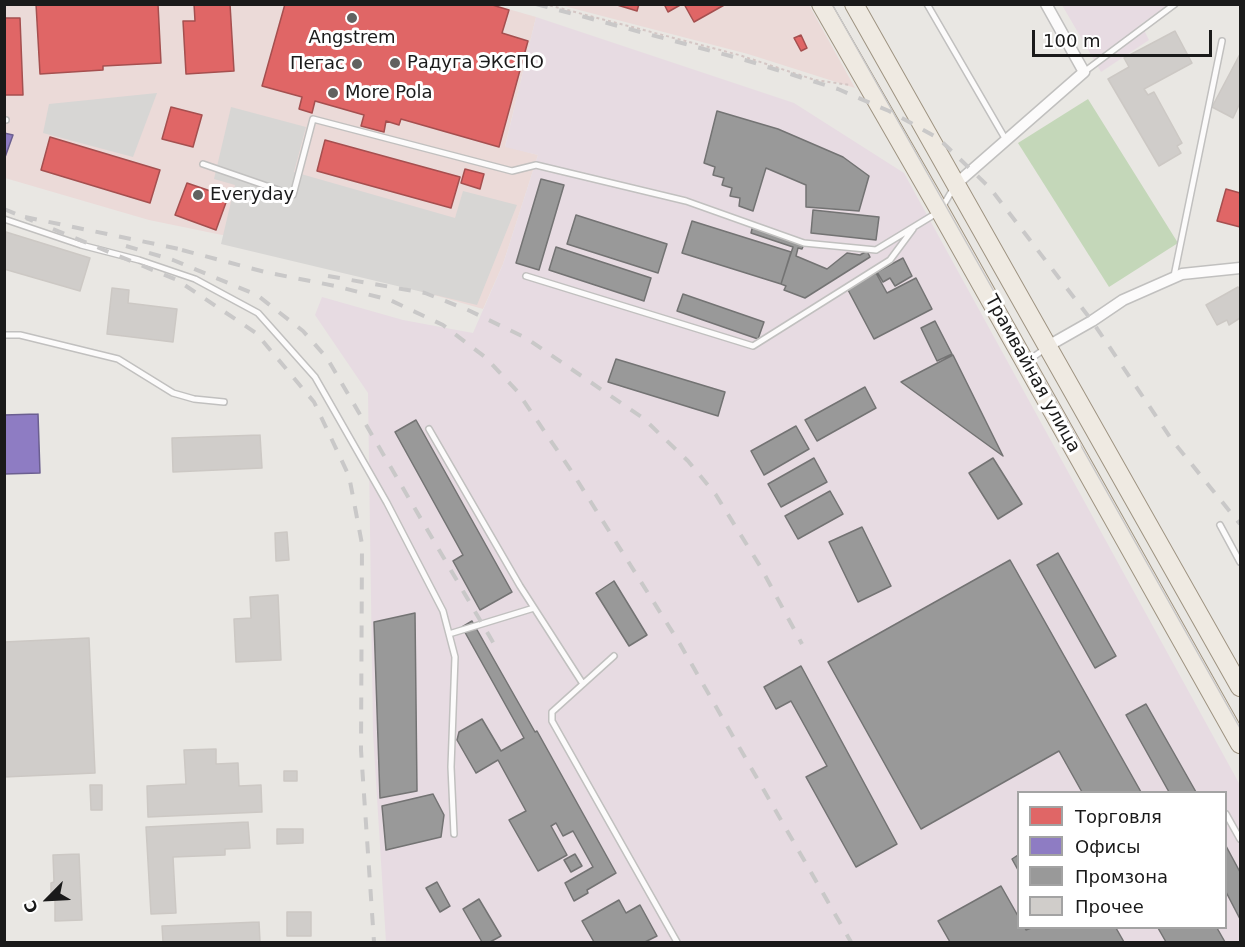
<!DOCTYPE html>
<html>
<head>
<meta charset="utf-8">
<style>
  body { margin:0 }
  #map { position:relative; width:1245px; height:947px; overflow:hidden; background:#e9e7e3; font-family:"DejaVu Sans",sans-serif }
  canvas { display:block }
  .frame { position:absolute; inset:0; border:6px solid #1a1a1a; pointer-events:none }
  .legend { position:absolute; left:1017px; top:791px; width:210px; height:138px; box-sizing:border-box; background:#fff; border:2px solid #a3a3a3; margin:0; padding:8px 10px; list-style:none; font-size:18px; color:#1a1a1a }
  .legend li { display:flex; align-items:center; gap:12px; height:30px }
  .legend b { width:30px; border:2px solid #a3a3a3 }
  .north { position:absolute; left:18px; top:869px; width:60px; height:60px; -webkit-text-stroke:4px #fff; paint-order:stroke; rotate:246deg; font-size:16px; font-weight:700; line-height:24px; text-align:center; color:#1a1a1a }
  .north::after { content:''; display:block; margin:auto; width:21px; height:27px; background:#1a1a1a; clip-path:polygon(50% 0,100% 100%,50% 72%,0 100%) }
  .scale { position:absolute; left:1032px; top:30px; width:180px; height:27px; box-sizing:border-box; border:3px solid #1a1a1a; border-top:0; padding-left:8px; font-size:18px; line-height:21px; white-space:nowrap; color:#1a1a1a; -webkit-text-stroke:4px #fff; paint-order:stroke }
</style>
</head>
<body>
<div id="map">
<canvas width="1245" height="947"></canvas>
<div class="frame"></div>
<ul class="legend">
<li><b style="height:16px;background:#e06666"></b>Торговля</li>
<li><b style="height:16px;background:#8e7cc3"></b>Офисы</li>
<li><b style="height:16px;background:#999"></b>Промзона</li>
<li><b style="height:16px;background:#d0cdca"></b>Прочее</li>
</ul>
<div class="north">С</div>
<div class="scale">100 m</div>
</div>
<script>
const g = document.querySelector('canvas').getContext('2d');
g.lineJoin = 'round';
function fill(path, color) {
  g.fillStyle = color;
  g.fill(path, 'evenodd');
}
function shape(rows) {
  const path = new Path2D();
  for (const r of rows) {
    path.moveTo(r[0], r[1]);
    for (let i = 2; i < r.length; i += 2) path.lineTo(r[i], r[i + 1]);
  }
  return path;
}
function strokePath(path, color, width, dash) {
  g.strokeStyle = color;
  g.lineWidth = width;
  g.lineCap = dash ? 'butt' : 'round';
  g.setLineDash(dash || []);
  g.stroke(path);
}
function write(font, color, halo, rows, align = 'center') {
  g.font = font + ' "DejaVu Sans",sans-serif';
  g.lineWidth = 6;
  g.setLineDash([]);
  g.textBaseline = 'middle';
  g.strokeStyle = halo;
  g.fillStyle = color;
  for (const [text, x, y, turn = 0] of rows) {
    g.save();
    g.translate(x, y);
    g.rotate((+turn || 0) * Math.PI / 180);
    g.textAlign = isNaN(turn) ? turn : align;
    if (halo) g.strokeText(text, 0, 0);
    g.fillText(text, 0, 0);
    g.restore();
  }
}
fill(shape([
  [491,4,536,17,505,146,538,155,503,264,483,309,227,236,149,220,5,178,4,5],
  [560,5,809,5,855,88,748,54]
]), '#ebdad8');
fill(shape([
  [1062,5,1168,4,1169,5,1141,24,1149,40,1101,72],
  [536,17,794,103,904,173,1240,785,1240,942,386,942,373,733,368,393,315,315,322,297,403,320,473,333,503,264,538,155,505,147],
  [1018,792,1226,792,1226,928,1018,928]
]), '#e7dbe2');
fill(shape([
  [157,93,133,157,43,133,49,104],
  [231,107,306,127,294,172,455,218,463,191,517,205,477,305,221,244,235,185,214,179]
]), '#d7d6d4');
fill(shape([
  [1088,99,1178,243,1109,287,1018,143]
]), '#c4d7b9');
const shops = shape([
  [36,4,158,4,161,63,103,66,103,70,40,74,36,4],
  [194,4,230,4,234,71,186,74,183,21,195,21,194,4],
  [285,4,489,4,509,10,502,33,528,41,499,147,401,119,399,125,386,121,384,132,361,126,364,115,315,101,312,113,299,109,302,97,262,86,285,4],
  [614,4,639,4,637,11,614,4],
  [664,4,682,4,668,12,664,4],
  [684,4,726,4,694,22,684,4],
  [4,18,20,18,23,95,4,95,4,18],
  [801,35,807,48,801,51,794,38,801,35],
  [171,107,202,115,193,147,162,139,171,107],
  [50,137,160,170,150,203,41,170,50,137],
  [325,140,460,177,451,208,317,171,325,140],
  [465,169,484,174,480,189,461,183,465,169],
  [187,183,228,197,216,230,175,215,187,183],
  [1226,189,1240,193,1240,227,1217,221,1226,189]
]);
fill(shops, '#e06666');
strokePath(shops, '#a54f4f', 1.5);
const offices = shape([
  [4,133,13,135,4,160,4,133],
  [38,414,40,473,4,474,4,415,38,414]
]);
fill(offices, '#8e7cc3');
strokePath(offices, '#6b5f90', 1.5);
const industry = shape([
  [717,111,778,129,843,157,869,176,859,211,806,207,806,185,766,168,753,211,739,206,740,198,730,196,732,188,722,185,724,178,713,175,715,167,704,163,717,111],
  [541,179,564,185,539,270,516,263,541,179],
  [813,210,879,217,876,240,811,233,813,210],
  [576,215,667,244,658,273,567,244,576,215],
  [692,221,791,252,781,284,682,253,692,221],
  [753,225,804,244,802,249,798,248,796,256,827,269,847,253,860,255,867,251,870,257,805,298,784,290,786,286,781,284,793,247,751,233,753,225],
  [556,247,651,278,644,301,549,270,556,247],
  [903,258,912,276,895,286,890,278,883,282,877,272,903,258],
  [876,273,887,293,916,278,932,309,874,339,847,288,876,273],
  [683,294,764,322,758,339,677,311,683,294],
  [935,321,952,354,937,361,921,328,935,321],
  [953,355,1003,456,901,382,953,355],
  [616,359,725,392,718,416,608,382,616,359],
  [865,387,876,408,817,441,805,420,865,387],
  [416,420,512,592,480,610,453,561,463,555,395,432,416,420],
  [796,426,809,449,764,475,751,451,796,426],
  [814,458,827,482,781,507,768,484,814,458],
  [993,458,1022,504,998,519,969,473,993,458],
  [830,491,843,514,798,539,785,516,830,491],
  [862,527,891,586,858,602,829,542,862,527],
  [1058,553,1116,656,1095,668,1037,565,1058,553],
  [1010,560,1141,792,1082,792,1059,751,921,829,828,662,1010,560],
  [614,581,647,635,629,646,596,593,614,581],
  [415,613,417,791,380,798,374,622,415,613],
  [472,621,535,732,537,731,616,873,587,890,588,893,574,901,565,883,593,867,573,831,563,836,556,823,551,826,567,855,538,871,509,820,526,811,498,760,476,773,457,740,459,732,482,719,501,751,524,738,462,627,472,621],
  [801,666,897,844,856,867,806,777,827,766,791,701,776,709,764,687,801,666],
  [1146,704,1196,792,1169,792,1126,715,1146,704],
  [433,794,444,815,441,837,386,850,382,806,433,794],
  [1226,846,1240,872,1240,919,1226,892,1226,846],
  [575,854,582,866,571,872,564,860,575,854],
  [1018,855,1018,870,1012,859,1018,855],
  [437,882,450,906,440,912,426,888,437,882],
  [1001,886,1018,916,1018,928,1025,928,1026,930,1031,928,1116,928,1124,942,950,942,938,921,1001,886],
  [479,899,501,936,490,942,482,942,463,909,479,899],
  [619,900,626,913,640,905,657,936,645,942,594,942,582,921,619,900],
  [1158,928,1217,928,1225,942,1166,942,1158,928]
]);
fill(industry, '#999');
strokePath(industry, '#737373', 1.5);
const building = shape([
  [1175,31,1192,63,1144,89,1148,95,1154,92,1182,143,1177,146,1181,153,1159,166,1108,79,1129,67,1124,58,1175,31],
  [1240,54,1240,103,1233,118,1212,107,1240,54],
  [6,232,90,258,80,291,4,269,6,232],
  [1238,287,1240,290,1240,318,1229,325,1227,320,1217,325,1206,305,1238,287],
  [112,288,129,290,128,303,177,309,173,342,107,334,112,288],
  [260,435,262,468,173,472,172,438,260,435],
  [287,532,289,560,276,561,275,533,287,532],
  [278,595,281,660,236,662,234,619,251,618,250,597,278,595],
  [89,638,95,773,4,777,4,642,89,638],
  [216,749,216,764,238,763,239,786,261,785,262,812,148,817,147,786,186,784,184,750,216,749],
  [284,771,297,771,297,781,284,781,284,771],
  [90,785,102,785,102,810,91,810,90,785],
  [248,822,250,848,225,849,225,855,173,857,176,913,151,914,146,827,248,822],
  [277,829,303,829,303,843,277,844,277,829],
  [79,854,82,920,55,921,55,896,51,896,51,883,54,882,53,855,79,854],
  [287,912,311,912,311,936,287,936,287,912],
  [259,922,260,942,163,942,162,926,259,922]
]);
fill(building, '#d0cdca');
strokePath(building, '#ccc8c4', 1.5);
const lane = shape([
  [927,4,1006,140],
  [1084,72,1175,4],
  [4,120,6,120],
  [203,164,293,195,313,119,512,171,536,165,686,201,804,243,876,250,940,211,953,189],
  [4,219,81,245,139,260,195,279,258,313,315,377,387,503,443,611,455,657,451,767,454,834],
  [526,276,753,346,890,260,913,229],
  [1174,276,1222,41],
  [4,335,20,335,118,359,173,393,194,399,224,402],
  [1029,360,1046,348],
  [429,429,520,586,583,684],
  [1220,525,1240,562],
  [449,634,534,608],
  [614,656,552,712,552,721,677,942],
  [1226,814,1240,839]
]);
const street = shape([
  [956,184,1084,72,1046,4],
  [1048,346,1092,321,1123,300,1182,274,1240,268]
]);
const primary = shape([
  [821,4,940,211,1240,744],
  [854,4,1240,687]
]);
strokePath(lane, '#c1c0bf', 8);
strokePath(street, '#c1c0bf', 13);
strokePath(primary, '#9e9381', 20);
strokePath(shape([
  [514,4,548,5,739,55,815,80,850,85]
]), '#d4c6c4', 2, [3, 3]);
strokePath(lane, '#fcfbfb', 5);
strokePath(street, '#fcfbfb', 10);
strokePath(primary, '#efeae2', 18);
strokePath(shape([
  [832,4,1240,728]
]), '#c9c8c8', 1.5);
strokePath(shape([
  [536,4,745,60,838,89,889,111,938,138,990,188,1092,321,1172,440,1240,524],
  [4,209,33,221],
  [25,217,189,251],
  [53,229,177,280,256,333,314,402,349,476,362,544,361,750,374,942],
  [126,246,173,260,257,295,303,331,327,358,494,644],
  [182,250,265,272,335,286,390,300,443,325,485,357,517,391,572,472,680,644,851,942],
  [328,276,425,293,468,310,526,338,643,418,688,461,716,495,760,566,802,644]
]), '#c9c8c8', 4, [12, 12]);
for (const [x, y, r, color] of [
  [352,18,6,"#626260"],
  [395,63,6,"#626260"],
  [357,64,6,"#626260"],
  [333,93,6,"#626260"],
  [198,195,6,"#626260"]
]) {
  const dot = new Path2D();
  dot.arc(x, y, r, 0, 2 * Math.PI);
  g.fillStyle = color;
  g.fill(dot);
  strokePath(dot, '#fff', 2);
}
write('18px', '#1a1a1a', '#fff', [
  ["Angstrem",352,38,"center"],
  ["Радуга ЭКСПО",407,63],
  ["Пегас",345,64,"right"],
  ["More Pola",345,93],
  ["Everyday",210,195]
], 'left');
write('18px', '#1a1a1a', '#fff', [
  ["Трамвайная улица",1032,374,61]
]);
</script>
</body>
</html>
